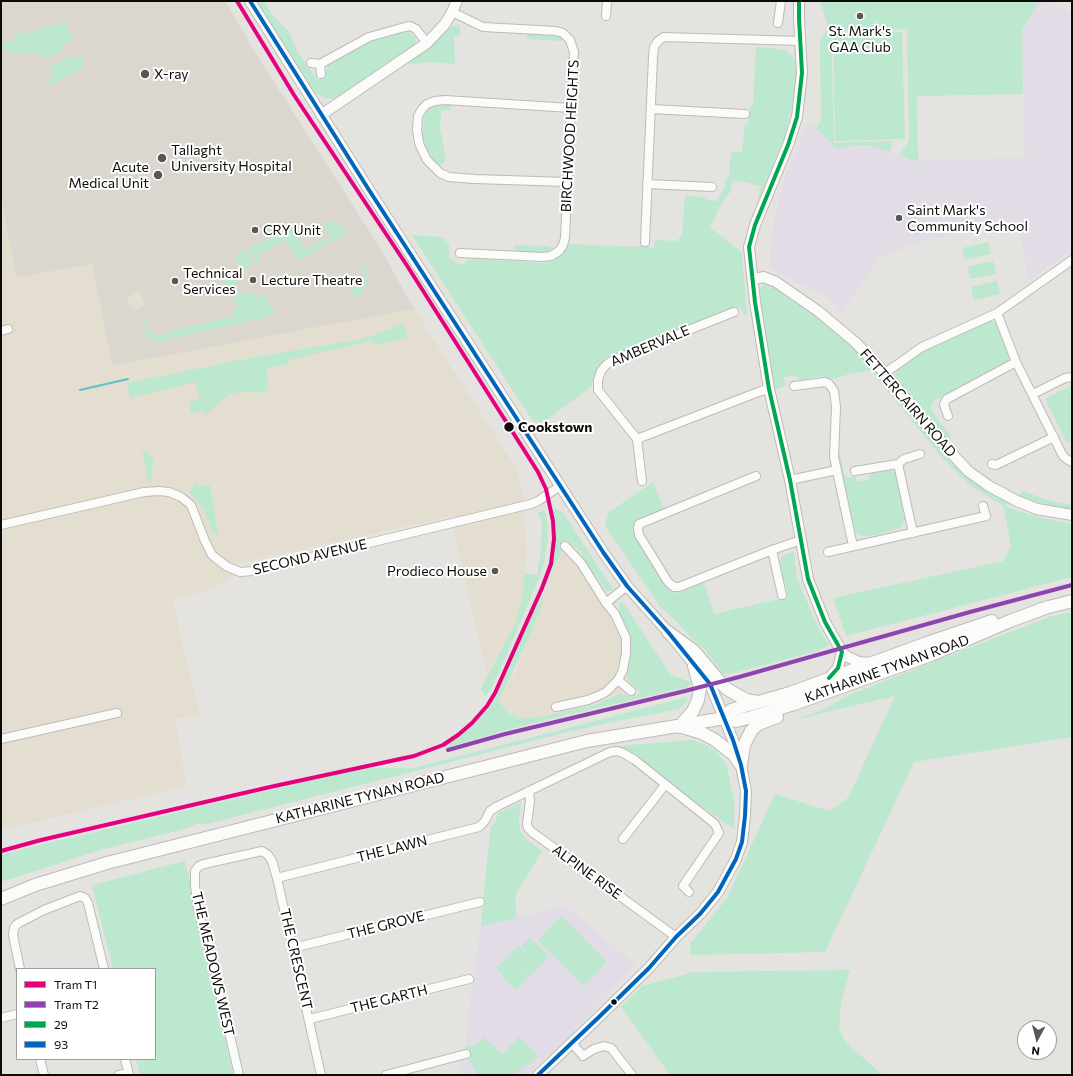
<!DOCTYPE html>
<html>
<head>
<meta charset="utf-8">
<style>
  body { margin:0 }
  #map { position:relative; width:1073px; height:1076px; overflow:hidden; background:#e5e3df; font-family:Commissioner,sans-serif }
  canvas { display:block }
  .frame { position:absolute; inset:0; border:2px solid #0c0b09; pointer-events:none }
  .legend { position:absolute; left:16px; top:968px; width:140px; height:92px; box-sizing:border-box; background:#fff; border:1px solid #9e9d9d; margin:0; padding:5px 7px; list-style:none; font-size:12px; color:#0c0b09 }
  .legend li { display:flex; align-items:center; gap:8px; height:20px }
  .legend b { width:20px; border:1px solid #9e9d9d }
  .north { position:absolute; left:1017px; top:1020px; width:40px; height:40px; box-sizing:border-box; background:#fff; border:1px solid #9e9d9d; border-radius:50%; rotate:187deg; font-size:11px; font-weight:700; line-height:16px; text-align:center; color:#0c0b09 }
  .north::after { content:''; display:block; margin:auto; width:14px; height:18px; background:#585754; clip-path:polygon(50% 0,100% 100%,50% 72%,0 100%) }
</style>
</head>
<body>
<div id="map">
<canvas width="1073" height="1076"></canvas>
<div class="frame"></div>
<ul class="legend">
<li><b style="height:5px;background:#e5007d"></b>Tram T1</li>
<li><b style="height:5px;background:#8e44ad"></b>Tram T2</li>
<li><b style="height:5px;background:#00a651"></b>29</li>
<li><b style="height:5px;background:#0065bd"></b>93</li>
</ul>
<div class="north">N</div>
</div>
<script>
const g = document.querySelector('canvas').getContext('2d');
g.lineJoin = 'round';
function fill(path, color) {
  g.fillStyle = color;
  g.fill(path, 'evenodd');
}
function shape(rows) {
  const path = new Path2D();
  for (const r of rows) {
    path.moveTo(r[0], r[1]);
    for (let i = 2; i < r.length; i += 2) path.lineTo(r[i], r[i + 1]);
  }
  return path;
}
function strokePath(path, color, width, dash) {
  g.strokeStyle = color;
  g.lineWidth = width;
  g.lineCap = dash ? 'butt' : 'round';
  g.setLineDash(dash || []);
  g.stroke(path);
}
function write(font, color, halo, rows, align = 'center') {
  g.font = font + ' Commissioner,sans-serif';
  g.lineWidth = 4;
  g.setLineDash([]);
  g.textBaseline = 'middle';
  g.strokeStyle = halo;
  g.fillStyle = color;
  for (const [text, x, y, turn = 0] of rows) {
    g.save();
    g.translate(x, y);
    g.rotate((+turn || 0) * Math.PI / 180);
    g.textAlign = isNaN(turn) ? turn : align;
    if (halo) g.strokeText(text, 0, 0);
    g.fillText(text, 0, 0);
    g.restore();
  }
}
fill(shape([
  [1,1,225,1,258,57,379,246,414,309,112,366,92,264,16,278,1,197]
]), '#dbd7ce');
fill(shape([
  [1,197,16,278,92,264,112,366,414,309,514,465,518,473,523,495,526,554,523,594,516,622,487,675,455,535,453,516,239,563,229,580,206,591,172,599,200,716,175,719,187,786,1,830],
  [138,291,146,304,134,311,126,298],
  [568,540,580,553,584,562,619,613,628,630,631,637,631,646,628,666,629,681,637,689,627,695,617,693,593,705,560,713,520,719,508,713,503,708,501,702,501,697,516,671,530,637,540,612,542,597]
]), '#e4ded1');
fill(shape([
  [1039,1,1050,1,1072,14,1072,250,1029,280,1017,220,915,243,880,258,841,313,836,305,830,302,831,300,822,294,793,282,769,266,774,221,786,174,799,146,804,127,811,123,835,147,841,149,855,145,870,145,914,161,1025,158,1022,30],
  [565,906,636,965,569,1037,527,1075,463,1075,459,1064,464,1054,472,986,481,926]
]), '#e2dce6');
fill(shape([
  [256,1,264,1,272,14,283,26,288,30,299,54,318,80,324,79,328,64,332,61,375,39,391,34,408,32,415,37,416,43,337,97,332,99,325,98,315,93],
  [820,1,1039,1,1022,30,1023,94,917,96,918,161,914,161,899,155,909,141,907,29,831,31,834,143,891,141,892,145,890,152,870,145,855,145,841,149,835,147,816,128,821,121,820,42,824,34,829,30],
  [66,23,74,38,63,45,64,48,46,59,38,53,17,54,11,53,1,47,1,43,16,40,14,33,22,32,23,35,33,33,33,30],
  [456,25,460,25,460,36,454,36,455,64,429,62,410,64,408,62,433,44,449,28],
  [902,32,905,139,835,141,833,34],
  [527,33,559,35,563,39,561,41,527,39],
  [756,47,773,48,787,51,795,59,796,65,796,81,792,106,784,138,760,198,758,198,761,186,733,180,730,192,720,206,710,227,742,253,747,315,744,316,741,307,607,358,598,367,591,387,542,423,532,420,412,235,442,237,449,244,449,258,454,260,456,263,464,264,467,260,474,259,545,263,554,260,561,255,568,244,638,247,639,245,654,248,655,240,677,241,682,235,685,196,703,197,707,200,717,201,725,186,726,179,729,176,731,152,742,152,745,125,748,124,750,106,753,106],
  [83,54,84,58,81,60,85,66,38,93,46,88,50,82,52,73,51,67,69,56,72,60],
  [436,105,451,105,451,110,441,110,440,130,444,148,445,161,440,166,438,166,425,147,422,140,424,117,427,111],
  [330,221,337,223,348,234,347,235,345,234,335,240,337,244,335,244,323,224],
  [291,226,305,250,326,239,325,237,328,236,331,242,298,261,286,240,258,255,261,259,256,262,248,249],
  [349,237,365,266,368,273,367,282,364,288,360,294,354,297,352,296,351,290,359,285,362,287,365,285,361,278,366,275,361,266,363,264],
  [988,242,991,254,965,260,962,248],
  [515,245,547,246,553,248,549,251,544,253,515,251],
  [245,250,253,264,243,270,241,269,234,257],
  [993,261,996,274,970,279,967,267],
  [230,276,235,279,238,292,266,297,275,312,270,316,161,341,155,342,149,338,142,325,143,319,146,317,149,322,144,324,148,331,152,330,154,336,234,316,233,311,239,308,223,280],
  [997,281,1000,294,974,300,971,287],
  [766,284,777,288,782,294,825,323,850,343,874,367,948,459,972,481,984,489,1011,504,1003,505,1012,509,1047,519,1072,524,1072,577,846,636,833,598,1003,561,1011,546,1004,509,1002,505,972,487,943,459,871,370,846,375,833,379,821,376,801,380,795,375,784,377,786,386,774,389,759,300,760,289,763,285],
  [988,321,992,321,997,323,1010,358,1011,362,934,401,932,404,931,410,952,438,946,441,896,376,895,371,918,352],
  [404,324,407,338,375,345,372,341,288,360,288,364,266,369,269,390,256,393,245,391,228,395,205,415,203,411,191,413,189,405,189,402,200,399,195,382,130,398,127,383,245,359,362,339],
  [1070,386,1072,386,1072,440,1067,443,1046,401,1046,398],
  [838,428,840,428,838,436,838,446,845,478,856,476,857,482,868,480,870,474,887,470,890,470,895,473,897,477,905,520,900,528,867,537,858,534,853,529,836,446],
  [142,451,153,457,153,465,150,482,148,482],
  [197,482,199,487,210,485,218,533,213,535,203,507,189,492],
  [653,482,664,509,636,521,632,531,668,589,673,592,678,593,704,583,714,614,788,597,785,581,783,580,780,561,783,555,794,552,797,579,820,631,829,645,817,651,769,664,729,674,722,673,703,647,699,646,678,623,660,606,605,526,608,513],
  [1022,491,1051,501,1072,505,1072,511,1045,505,1019,497],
  [555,508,564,514,613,589,611,591,607,591,585,562,581,552,567,540,543,592,542,607,529,638,501,696,500,703,508,713,520,719,550,715,594,705,619,694,628,696,641,694,629,681,627,675,631,646,631,637,619,613,619,604,622,601,671,675,691,682,690,685,688,685,688,687,567,715,506,730,445,748,444,746,463,733,476,721,487,710,499,690,533,612,542,594,554,557,556,526,553,509],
  [545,511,548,527,548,538,544,562,540,576,500,670,490,690,485,696,481,688,516,622,523,594,524,573,537,575,541,548,542,523,538,512],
  [1072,612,1072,737,914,762,825,952,691,955,690,944,727,898,775,794,830,811,848,798,895,696,793,720,825,709,847,696,974,646,1049,617],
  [688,697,686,702,679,709,607,723,548,737,207,824,198,823,192,827,104,849,1,882,1,855,32,847,364,768,413,768],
  [692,740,704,744,716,751,726,764,734,799,734,829,617,746],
  [520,803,521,804,519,820,520,831,527,840,542,851,517,892,515,903,517,918,481,926,482,909,491,826,495,823,498,813],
  [185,861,188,873,233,1075,140,1075,136,1059,155,1059,155,969,113,969,92,885],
  [562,916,607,962,583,986,538,940],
  [530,937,549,956,528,978,507,957,518,946,536,964,521,947],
  [507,958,527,979,516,990,496,968],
  [850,970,841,1003,839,1027,844,1040,882,1075,670,1075,621,1007,642,986,694,972],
  [484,1037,502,1054,519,1037,538,1057,512,1075,478,1075,466,1056,465,1046,475,1045]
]), '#bbe8ce');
strokePath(shape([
  [80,390,128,379]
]), '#5cc1cb', 2);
const minor = shape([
  [452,12,483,27,556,31,563,33,570,40,574,52,565,238,563,245,559,251,551,256,543,257,460,253],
  [606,16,607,1],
  [778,23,781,1],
  [311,63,320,64],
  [321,74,320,64,369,37,405,27,410,26,416,29,427,43],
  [651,109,745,114],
  [567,182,475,179,449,177,440,173,427,160,422,150,419,143,417,130,418,116,422,109,427,104,435,101,445,100,571,108],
  [647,184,712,187],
  [645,242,653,57,654,47,658,41,664,37,801,41],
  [997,313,1016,362,1063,456,1068,460,1072,462],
  [1,331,8,329],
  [885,373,922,347,997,313,1072,260],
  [794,386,825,382,829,384,834,391,836,407,834,457,853,546],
  [1033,394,1065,378,1072,377],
  [948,416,944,405,945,402,947,399,1016,362],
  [637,439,761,391,769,389],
  [898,464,913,533],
  [992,464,996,465,1054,437],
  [855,471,898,464,904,459,920,454],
  [756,476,639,524,638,528,639,535,668,582,674,587,679,587,772,550,801,540],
  [790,480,837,470],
  [642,481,637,439,598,390,598,380,601,371,606,365,613,360,734,312],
  [1,525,144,492,159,491,169,492,181,497,191,505,205,541,212,555,226,566,240,572,253,571,531,504,538,501,560,486],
  [565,546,581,563,606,603],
  [772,550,782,595],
  [828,552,986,516,983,506],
  [618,680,631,691],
  [556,707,588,700,598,696,606,692,618,680,623,670,626,653,626,638,615,614,606,603,627,586],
  [1,739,117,713],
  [529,791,530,801,527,824,528,828,532,832,676,937],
  [623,839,665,785],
  [277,878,479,827,485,821,490,811,498,806,610,752,617,751,623,753,635,760,715,824,719,833,683,886,689,892],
  [293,948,480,902],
  [20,969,13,935,14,928,17,924,44,910,80,896,85,898,88,903,104,969],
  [1,1018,17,1014],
  [310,1019,469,979],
  [572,1043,583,1056,594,1049,604,1046,611,1048,632,1075],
  [40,1059,44,1075],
  [125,1059,129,1075],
  [119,1075,128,1073],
  [239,1075,217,980,198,908,195,886,195,871,199,866,204,864,262,851,268,855,272,861,277,878,321,1075],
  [386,1075,466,1054]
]);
const tertiary = shape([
  [250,1,369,190,603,552,627,586,668,632,710,684,733,740,741,765,746,791,745,816,742,842,736,859,718,892,700,914,676,937,649,968,600,1016,538,1075],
  [799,1,799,18,802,73,797,117,788,145,755,225,749,247,755,302,769,389,790,480,808,579,825,622,842,652,838,668,829,678],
  [321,115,427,43,445,24,452,12,457,1],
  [753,279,764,277,776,282,818,311,855,342,885,373,934,434,968,471,989,486,1017,501,1037,509,1072,515],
  [842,652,848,657,859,662,870,663]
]);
const secondary = shape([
  [1041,609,1072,601],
  [668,632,694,651,720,682,727,689,746,700,758,702],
  [725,718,731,710,790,693,927,643,992,621],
  [679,727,693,711,698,700,700,688,694,666],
  [682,727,702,733,715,740,734,755,741,765],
  [741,765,744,745,751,731,758,724,777,717],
  [1,899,35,885,107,863,587,741,725,718,736,721,752,717,794,704,931,655,1010,621,1048,607]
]);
strokePath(minor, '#bcbbb8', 10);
strokePath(tertiary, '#bcbbb8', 12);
strokePath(secondary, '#bcbbb8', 14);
strokePath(minor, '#fbfbfa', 8);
strokePath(tertiary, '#fbfbfa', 10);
strokePath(secondary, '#fbfbfa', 12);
strokePath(shape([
  [799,1,799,18,802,73,797,117,788,145,755,225,749,247,755,302,769,389,790,480,808,579,825,622,842,652,838,668,829,678]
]), '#00a651', 4);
strokePath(shape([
  [250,1,369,190,603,552,627,586,668,632,710,684,733,740,741,765,746,791,745,816,742,842,736,859,718,892,700,914,676,937,649,968,600,1016,538,1075]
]), '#0065bd', 4);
strokePath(shape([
  [1,851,41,840,270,787,414,756,443,745,458,735,472,723,487,706,495,693,542,588,551,564,554,539,553,521,546,489,538,472,406,264,294,95,237,1]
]), '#e5007d', 4);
strokePath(shape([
  [448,750,505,734,685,691,739,677,970,612,1072,585]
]), '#8e44ad', 4);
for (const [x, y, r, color] of [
  [860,16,4,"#585754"],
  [145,74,5,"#585754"],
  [162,158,5,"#585754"],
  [158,175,5,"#585754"],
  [899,218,4,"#585754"],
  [255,230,4,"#585754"],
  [253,280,4,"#585754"],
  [175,281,4,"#585754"],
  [509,427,5.5,"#0c0b09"],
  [495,571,4,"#585754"],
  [614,1002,3.5,"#0c0b09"]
]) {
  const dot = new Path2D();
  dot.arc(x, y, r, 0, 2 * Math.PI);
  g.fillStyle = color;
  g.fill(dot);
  strokePath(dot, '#fff', 1.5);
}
write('14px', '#0c0b09', '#fff', [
  ["St. Mark's",860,31,"center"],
  ["GAA Club",860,47,"center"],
  ["X-ray",154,74],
  ["Tallaght",171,150],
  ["University Hospital",171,166],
  ["Acute",149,167,"right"],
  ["Medical Unit",149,183,"right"],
  ["Saint Mark's",907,210],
  ["Community School",907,226],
  ["CRY Unit",263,230],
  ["Technical",183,273],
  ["Services",183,289],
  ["Lecture Theatre",261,280],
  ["Prodieco House",487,571,"right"]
], 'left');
write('14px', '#0c0b09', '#fff', [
  ["BIRCHWOOD HEIGHTS",570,136,-87],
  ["AMBERVALE",650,346,-23],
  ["FETTERCAIRN ROAD",908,403,49],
  ["SECOND AVENUE",310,557,-13],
  ["KATHARINE TYNAN ROAD",887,669,-20],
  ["KATHARINE TYNAN ROAD",360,798,-14],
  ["THE LAWN",392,849,-14],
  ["ALPINE RISE",587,872,36],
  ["THE GROVE",386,925,-14],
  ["THE CRESCENT",296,959,77],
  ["THE MEADOWS WEST",213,964,77],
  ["THE GARTH",389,999,-14]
]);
write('bold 14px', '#0c0b09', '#fff', [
  ["Cookstown",518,427]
], 'left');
</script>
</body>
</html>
